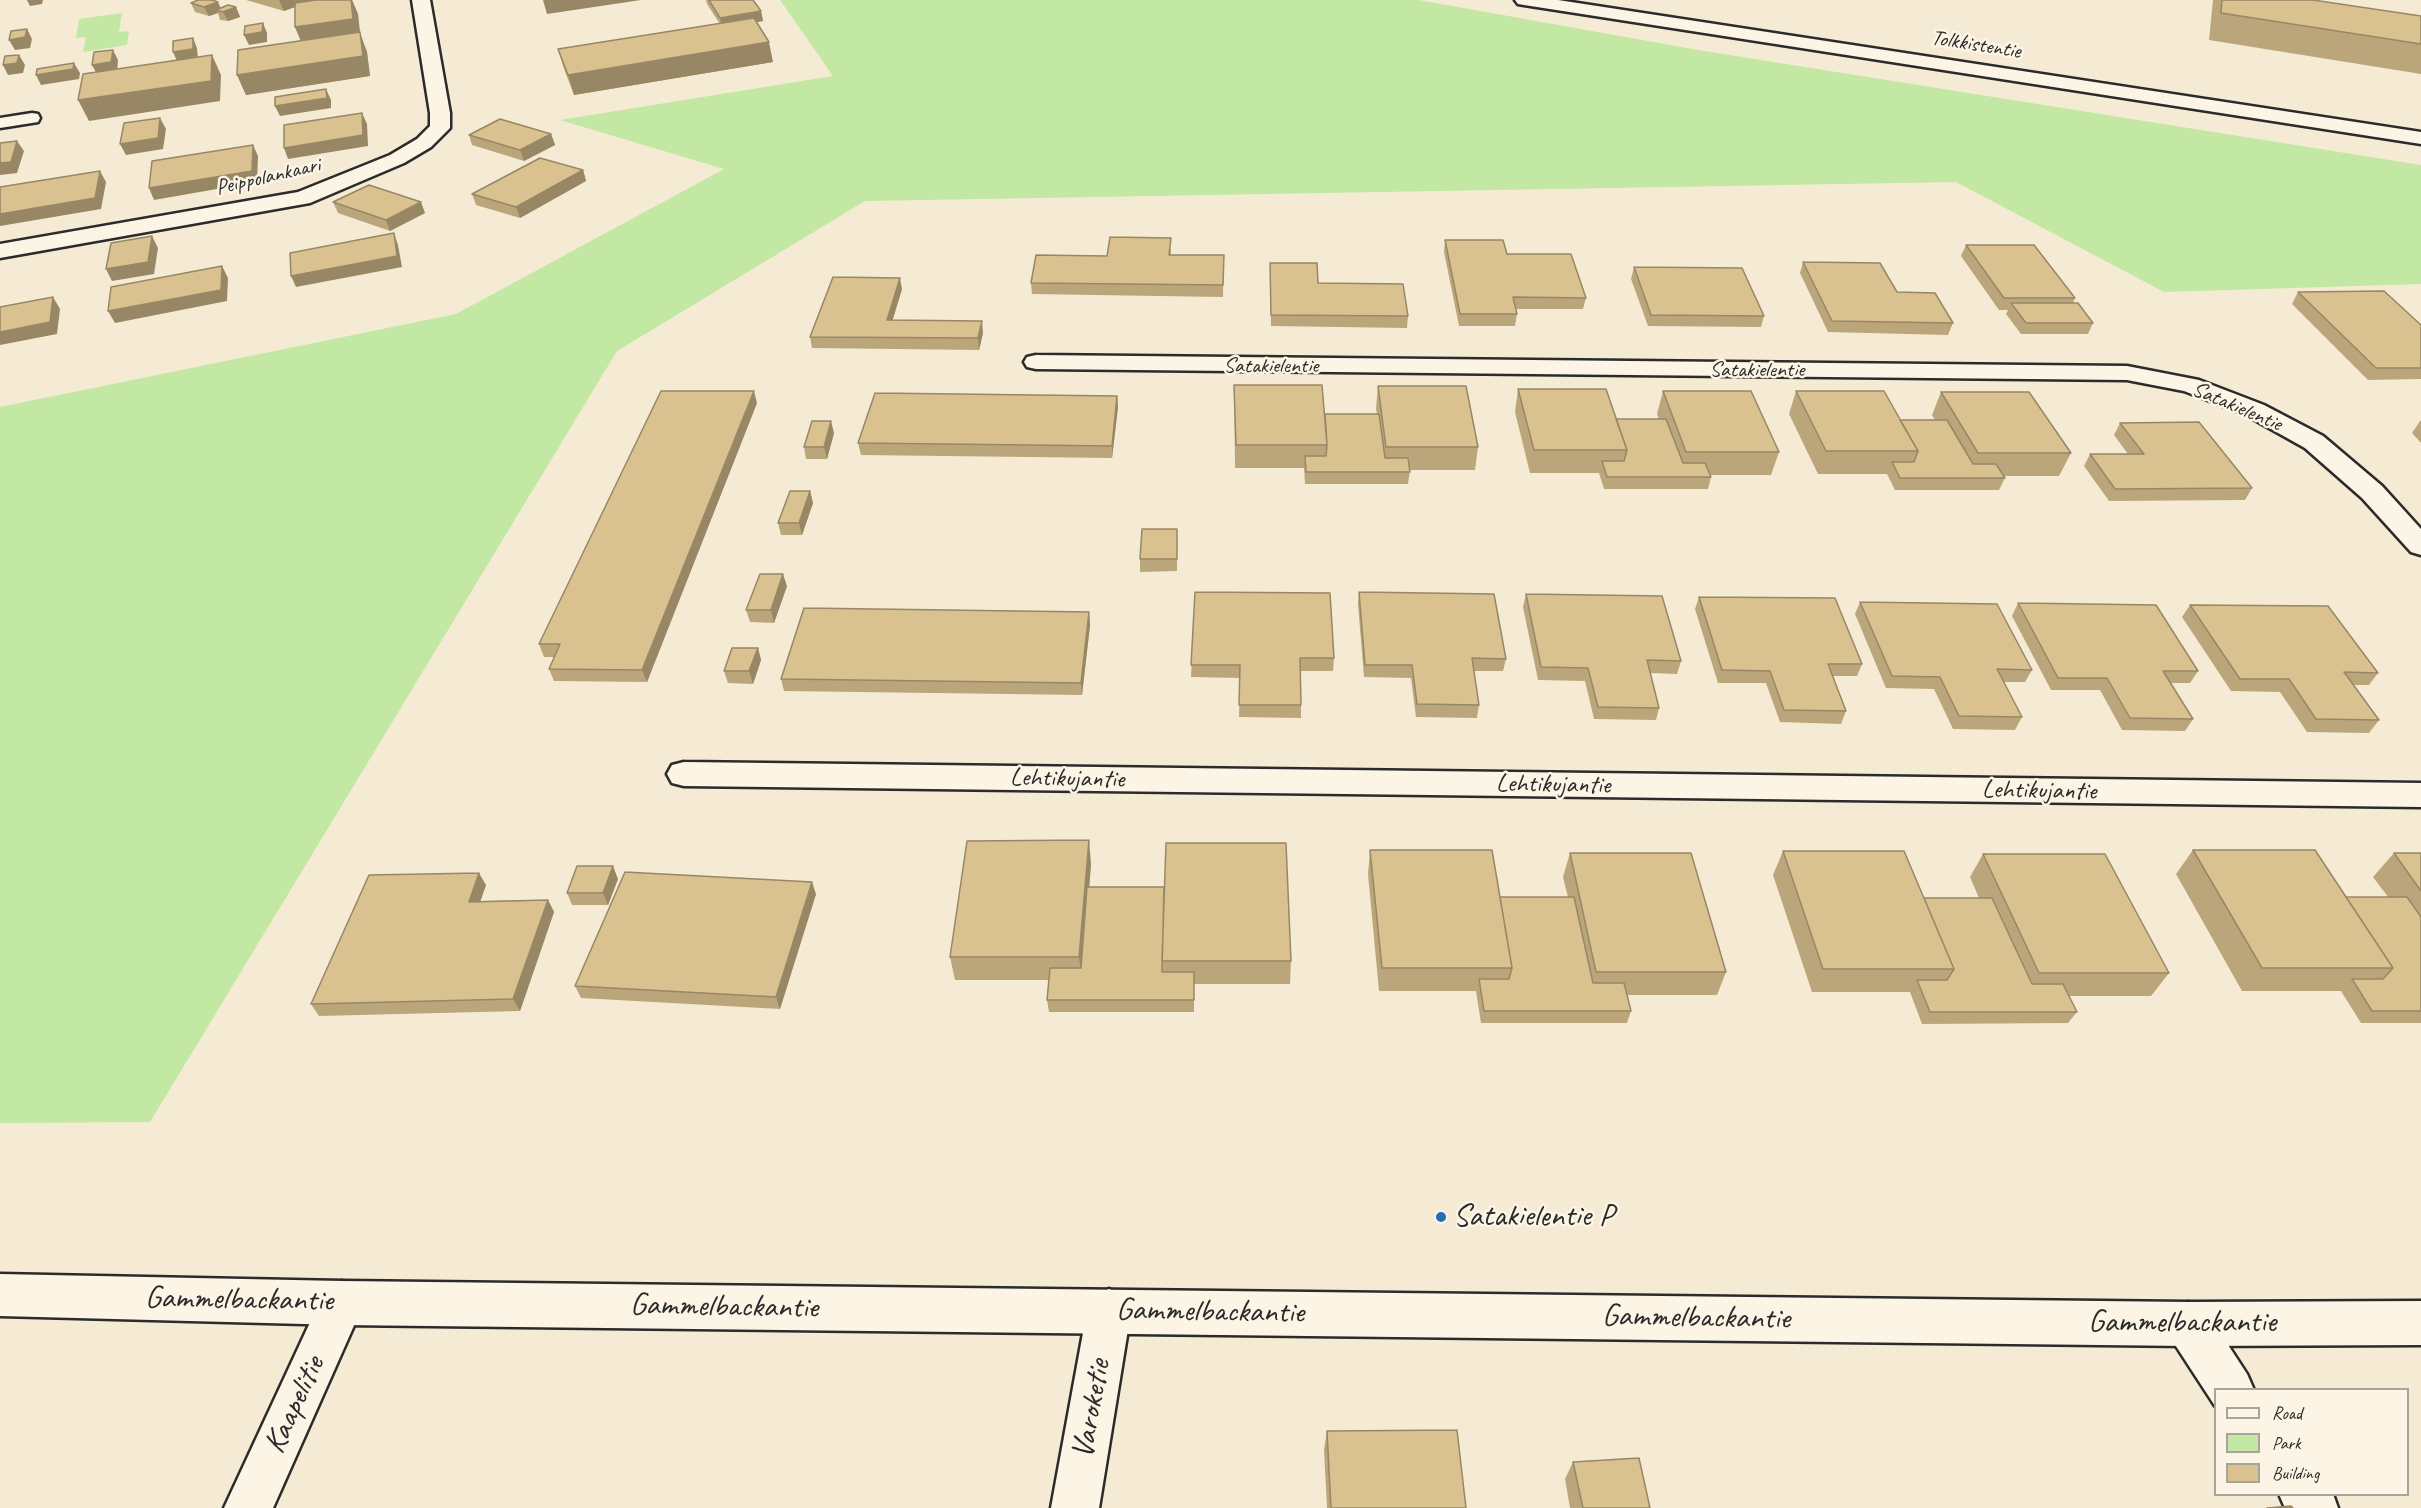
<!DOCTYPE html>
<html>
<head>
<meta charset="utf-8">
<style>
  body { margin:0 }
  #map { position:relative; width:2421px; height:1508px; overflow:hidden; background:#f5ebd4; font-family:Caveat,sans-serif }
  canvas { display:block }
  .legend { position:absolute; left:2214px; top:1388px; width:195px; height:108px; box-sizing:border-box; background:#fcf5e5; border:2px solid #a8a49b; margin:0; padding:8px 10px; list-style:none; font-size:18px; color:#2b2b2b }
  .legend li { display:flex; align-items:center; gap:12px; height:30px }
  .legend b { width:30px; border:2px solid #a8a49b }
</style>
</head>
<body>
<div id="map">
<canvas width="2421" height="1508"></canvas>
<ul class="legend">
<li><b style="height:8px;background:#fcf5e5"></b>Road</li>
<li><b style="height:16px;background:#c2e8a3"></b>Park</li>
<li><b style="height:16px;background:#d9c190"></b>Building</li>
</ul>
</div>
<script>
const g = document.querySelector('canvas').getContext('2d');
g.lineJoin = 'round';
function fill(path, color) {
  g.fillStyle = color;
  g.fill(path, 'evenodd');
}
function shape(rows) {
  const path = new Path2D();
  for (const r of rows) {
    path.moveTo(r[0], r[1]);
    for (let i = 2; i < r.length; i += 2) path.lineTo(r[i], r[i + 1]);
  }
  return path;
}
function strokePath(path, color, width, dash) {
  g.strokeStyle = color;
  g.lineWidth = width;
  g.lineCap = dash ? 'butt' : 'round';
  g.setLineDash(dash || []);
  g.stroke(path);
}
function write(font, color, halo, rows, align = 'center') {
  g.font = font + ' Caveat,sans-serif';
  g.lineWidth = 5;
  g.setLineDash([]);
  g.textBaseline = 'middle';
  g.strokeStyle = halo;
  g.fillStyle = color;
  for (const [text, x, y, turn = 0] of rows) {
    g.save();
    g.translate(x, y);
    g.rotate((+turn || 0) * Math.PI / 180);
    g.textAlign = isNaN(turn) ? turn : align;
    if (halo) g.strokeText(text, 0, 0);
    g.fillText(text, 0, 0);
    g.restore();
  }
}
fill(shape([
  [780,0,1419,0,1698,50,2421,165,2421,284,2164,292,1956,182,865,201,617,351,150,1122,0,1123,0,407,456,314,724,169,560,120,833,76],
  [122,13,119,32,129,31,127,45,83,52,86,37,76,38,79,19]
]), '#c2e8a3');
const service = shape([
  [32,113,38,114,40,118,38,122,0,128,0,118,32,113]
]);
const minor = shape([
  [412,0,430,0,450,113,450,128,431,147,404,163,310,203,0,258,0,244,298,192,390,155,417,139,430,126,430,113,412,0],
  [1036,355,2127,366,2199,380,2264,405,2323,436,2382,486,2421,529,2421,555,2411,552,2362,498,2305,448,2246,415,2184,391,2127,380,1036,369,1027,367,1024,362,1027,357,1036,355],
  [684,762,2421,783,2421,807,684,786,672,783,667,774,672,765,684,762],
  [342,1281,358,1288,364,1303,273,1508,224,1508,326,1288,342,1281],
  [1109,1289,1125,1296,1131,1311,1099,1508,1051,1508,1087,1311,1093,1296,1109,1289],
  [2188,1302,2204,1308,2247,1374,2254,1390,2216,1390,2215,1406,2172,1340,2166,1324,2172,1308,2188,1302],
  [2279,1494,2333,1494,2338,1508,2285,1508,2279,1494]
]);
const tertiary = shape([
  [1515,0,1558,0,2421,132,2421,144,1524,5,1518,4,1515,0],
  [0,1274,342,1281,2188,1302,2421,1301,2421,1345,2188,1346,342,1325,0,1316,0,1274]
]);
strokePath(service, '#2b2b2b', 5);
strokePath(minor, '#2b2b2b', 5);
strokePath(tertiary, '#2b2b2b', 5);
fill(service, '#fcf5e5');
fill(minor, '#fcf5e5');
fill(tertiary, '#fcf5e5');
fill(shape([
  [246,0,352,0,358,14,360,33,367,52,370,76,246,95,237,75,301,41,295,27,295,7,284,11],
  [706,0,753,0,761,11,763,21,757,22,773,62,574,95,564,69,558,49,720,24,707,4],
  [2213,0,2313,0,2421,16,2421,74,2209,40],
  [191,3,221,8,236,7,240,17,228,21,220,20,218,13,209,16,195,12],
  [551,134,555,145,524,161,472,145,469,135],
  [583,170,586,181,520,218,476,205,472,194],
  [333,202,425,213,390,231,338,213],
  [1445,240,1507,254,1586,298,1583,309,1515,309,1517,314,1515,326,1459,326,1444,252],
  [1966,245,2075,298,2073,303,2093,323,2088,334,2021,334,2006,314,2008,310,1999,310,1961,256],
  [1171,249,1171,255,1224,255,1223,297,1032,294,1031,283,1107,256],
  [1803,262,1897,292,1953,323,1948,335,1828,332,1800,273],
  [1270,263,1318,283,1408,316,1407,328,1271,326],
  [1634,267,1764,316,1761,327,1648,326,1631,279],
  [902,289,892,321,983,333,979,350,812,348,810,337],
  [2298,292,2421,325,2421,379,2368,380,2292,304],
  [1234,385,1325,414,1377,414,1376,409,1378,386,1478,447,1475,470,1410,470,1408,484,1305,484,1304,468,1235,468],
  [1518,389,1616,419,1659,419,1657,414,1663,391,1779,452,1771,475,1710,475,1711,477,1708,489,1604,489,1599,473,1530,473,1515,412],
  [1796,391,1900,420,1935,420,1932,415,1941,392,2071,453,2059,476,2003,476,2005,478,1999,490,1895,490,1887,474,1818,474,1789,414],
  [1117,396,1118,407,1112,458,861,455,858,443],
  [757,403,647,682,554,681,549,669,554,657,544,657,539,644],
  [2420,421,2421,421,2421,443,2412,433],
  [2120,423,2252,488,2245,500,2109,501,2084,466,2090,454,2128,454,2114,435],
  [834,433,827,459,806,459,804,447],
  [810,491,813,503,802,535,781,535,778,523],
  [1177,529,1177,571,1140,572,1140,559],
  [787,586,774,623,750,622,746,610],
  [1195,592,1334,658,1333,671,1300,671,1301,705,1301,718,1239,717,1240,678,1191,677],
  [1359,592,1506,659,1503,671,1474,671,1479,705,1477,718,1416,717,1411,678,1364,677,1358,604],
  [1526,594,1681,661,1677,674,1650,673,1659,708,1656,720,1594,719,1585,681,1538,680,1523,607],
  [1699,597,1862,664,1857,676,1833,676,1846,711,1841,724,1780,722,1766,683,1718,683,1695,609],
  [1860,602,2032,670,2025,682,2004,682,2022,717,2015,730,1953,729,1934,689,1886,688,1855,614],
  [2018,603,2198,671,2190,683,2171,683,2193,719,2185,731,2122,730,2100,690,2051,690,2012,616],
  [2190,605,2378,673,2369,685,2353,685,2379,720,2369,733,2307,732,2280,692,2231,691,2182,617],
  [1089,612,1090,625,1082,695,784,691,781,679],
  [758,648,761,660,753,684,728,683,724,671],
  [1370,850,1500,897,1568,897,1563,877,1570,853,1726,972,1717,995,1627,995,1631,1011,1627,1023,1481,1023,1476,991,1379,991,1368,874],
  [2193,850,2346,897,2388,897,2373,877,2394,853,2421,853,2421,1023,2361,1023,2341,991,2242,991,2176,874],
  [1783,851,1924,898,1979,898,1970,877,1983,854,2169,973,2151,996,2069,996,2077,1012,2068,1023,1922,1024,1910,992,1812,992,1773,875],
  [1091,864,1089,887,1291,961,1290,984,1194,984,1194,1012,1049,1012,1047,1000,1049,980,955,980,950,957],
  [618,879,608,905,572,905,567,893],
  [486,885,480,901,548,900,554,912,520,1011,319,1016,311,1004],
  [816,894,780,1009,581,998,575,986],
  [1327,1431,1466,1508,1327,1508,1324,1449],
  [1573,1462,1650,1508,1570,1508,1565,1479]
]), '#bba67c');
fill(shape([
  [27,0,43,0,42,4,30,6],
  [279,0,314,0,284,11],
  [351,0,352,0,358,14,360,33,367,52,370,76,246,95,237,75,303,46,295,27],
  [543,0,641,0,547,14],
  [218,2,222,11,216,10,218,13,209,16,204,7],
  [236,7,240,17,228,21,223,12],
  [761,11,763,21,722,28,720,18],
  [263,23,267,33,267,42,249,45,244,35],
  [27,29,32,39,30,48,15,50,9,40],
  [193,38,197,48,198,60,178,63,173,52],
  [769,42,773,62,574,95,568,75],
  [113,50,118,60,117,73,98,76,92,65],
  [19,55,25,65,23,73,8,75,3,65],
  [212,55,221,75,220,101,89,121,78,100],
  [74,63,80,73,79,79,41,85,36,75],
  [326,89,331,100,331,108,280,116,275,106],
  [362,113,367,124,368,146,288,159,284,148],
  [160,118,166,129,163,149,126,155,120,144],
  [551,134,555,145,524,161,520,150],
  [17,141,24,151,17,173,0,175,0,163],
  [253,145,258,156,257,182,154,200,149,188],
  [583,170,586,181,520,218,516,207],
  [100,171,106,182,101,209,0,226,0,214],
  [421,202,425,213,390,231,386,220],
  [394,233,398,245,402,267,296,287,291,276],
  [152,236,158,248,154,274,112,281,106,269],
  [222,266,228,278,227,301,115,323,108,311],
  [900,278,902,289,889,332,887,320],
  [53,297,60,309,57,334,0,345,0,332],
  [982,321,983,333,979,350,978,338],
  [754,391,757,403,647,682,642,670],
  [1117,396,1118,407,1112,458,1112,446],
  [831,421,834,433,827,459,824,447],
  [810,491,813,503,802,535,799,523],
  [783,574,787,586,774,623,771,610],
  [1089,612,1090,625,1082,695,1081,683],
  [758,648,761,660,753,684,749,671],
  [1089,840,1091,864,1082,980,1079,957],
  [613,866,618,879,608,905,603,893],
  [479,873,486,885,476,914,469,902],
  [812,882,816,894,780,1009,776,997],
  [548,900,554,912,520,1011,513,999]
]), '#988765');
const building = shape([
  [198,0,212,0,218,2,204,7,191,3,198,0],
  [316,0,351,0,353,19,295,27,295,3,316,0],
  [709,0,753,0,761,11,720,18,709,0],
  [2222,0,2313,0,2421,16,2421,44,2221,13,2222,0],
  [228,5,236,7,223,12,216,10,228,5],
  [754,18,769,42,568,75,558,49,754,18],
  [263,23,262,32,244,35,245,26,263,23],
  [27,29,25,37,9,40,11,31,27,29],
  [360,32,363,56,237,75,238,50,360,32],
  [193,38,193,49,173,52,173,41,193,38],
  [113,50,111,62,92,65,94,52,113,50],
  [19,55,17,63,3,65,5,56,19,55],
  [212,55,211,81,78,100,83,74,212,55],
  [74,63,73,69,36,75,37,69,74,63],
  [326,89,327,98,275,106,275,97,326,89],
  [362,113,363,135,284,148,284,125,362,113],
  [160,118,158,138,120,144,124,123,160,118],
  [500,119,551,134,520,150,469,135,500,119],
  [17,141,11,162,0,163,0,143,17,141],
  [253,145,252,171,149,188,152,161,253,145],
  [540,158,583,170,516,207,472,194,540,158],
  [100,171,95,198,0,214,0,187,100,171],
  [369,185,421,202,386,220,333,202,369,185],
  [394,233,397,256,291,276,290,253,394,233],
  [152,236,148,262,106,269,111,243,152,236],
  [1110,237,1171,238,1169,255,1224,255,1223,285,1031,283,1036,255,1107,256,1110,237],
  [1445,240,1503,240,1507,254,1571,254,1586,298,1513,297,1517,314,1460,314,1445,240],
  [1966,245,2034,245,2075,298,2004,298,1966,245],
  [1803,262,1880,263,1897,292,1935,293,1953,323,1832,321,1803,262],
  [1270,263,1317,263,1318,283,1403,284,1408,316,1271,315,1270,263],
  [222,266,221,290,108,311,111,287,222,266],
  [1634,267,1742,268,1764,316,1651,315,1634,267],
  [833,277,900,278,887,320,982,321,978,338,810,337,833,277],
  [2384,291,2421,325,2421,368,2376,368,2298,292,2384,291],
  [53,297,50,322,0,332,0,307,53,297],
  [2011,303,2078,303,2093,323,2026,323,2011,303],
  [1234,385,1322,385,1327,445,1236,445,1234,385],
  [1378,386,1466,386,1478,447,1386,447,1378,386],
  [1518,389,1606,389,1627,450,1534,450,1518,389],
  [661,391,754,391,642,670,549,669,560,644,539,644,661,391],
  [1663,391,1751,391,1779,452,1686,452,1663,391],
  [1796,391,1884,391,1918,451,1826,451,1796,391],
  [1941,392,2029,392,2071,453,1978,453,1941,392],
  [875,393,1117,396,1112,446,858,443,875,393],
  [1325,414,1379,414,1385,458,1408,458,1410,472,1306,472,1305,456,1326,456,1327,445,1325,414],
  [1616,419,1666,419,1683,463,1705,463,1711,477,1607,477,1602,461,1624,461,1627,450,1616,419],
  [1900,420,1947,420,1973,464,1996,464,2005,478,1900,478,1892,462,1914,462,1918,451,1900,420],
  [812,421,831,421,824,447,804,447,812,421],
  [2199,422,2252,488,2115,489,2090,454,2144,454,2120,423,2199,422],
  [790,491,810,491,799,523,778,523,790,491],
  [1142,529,1177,529,1177,559,1140,559,1142,529],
  [760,574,783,574,771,610,746,610,760,574],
  [1195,592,1330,593,1334,658,1300,658,1301,705,1239,705,1240,665,1191,665,1195,592],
  [1359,592,1494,594,1506,659,1472,658,1479,705,1417,704,1412,665,1365,665,1359,592],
  [1526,594,1662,596,1681,661,1647,660,1659,708,1598,707,1588,668,1541,667,1526,594],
  [1699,597,1835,598,1862,664,1828,664,1846,711,1784,710,1770,671,1722,670,1699,597],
  [1860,602,1997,604,2032,670,1997,669,2022,717,1959,716,1940,677,1892,676,1860,602],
  [2018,603,2156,605,2198,671,2163,671,2193,719,2130,718,2107,678,2058,678,2018,603],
  [2190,605,2328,606,2378,673,2344,672,2379,720,2316,719,2289,679,2240,679,2190,605],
  [804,608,1089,612,1081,683,781,679,804,608],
  [732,648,758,648,749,671,724,671,732,648],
  [1089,840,1079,957,950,957,967,841,1089,840],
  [1166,843,1286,843,1291,961,1162,961,1166,843],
  [1370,850,1492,850,1512,968,1382,968,1370,850],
  [2193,850,2315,850,2393,968,2262,968,2193,850],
  [1783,851,1904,851,1954,969,1823,969,1783,851],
  [1570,853,1691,853,1726,972,1596,972,1570,853],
  [2394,853,2421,853,2421,891,2394,853],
  [1983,854,2105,854,2169,973,2039,973,1983,854],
  [577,866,613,866,603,893,567,893,577,866],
  [625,872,812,882,776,997,575,986,625,872],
  [479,873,469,902,548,900,513,999,311,1004,369,875,479,873],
  [1087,887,1164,887,1162,972,1194,972,1194,1000,1047,1000,1050,968,1081,968,1087,887],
  [1500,897,1574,897,1593,983,1624,983,1631,1011,1484,1011,1479,979,1509,979,1512,968,1500,897],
  [2346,897,2407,897,2421,917,2421,1011,2372,1011,2352,979,2383,979,2393,968,2346,897],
  [1924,898,1992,898,2032,984,2063,984,2077,1012,1930,1012,1917,980,1947,980,1954,969,1924,898],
  [1457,1430,1466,1508,1331,1508,1327,1431,1457,1430],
  [1639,1458,1650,1508,1583,1508,1573,1462,1639,1458],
  [2291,1506,2293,1508,2267,1508,2291,1506]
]);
fill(building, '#d9c190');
strokePath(building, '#988765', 1.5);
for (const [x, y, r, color] of [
  [1441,1217,6,"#1f6fb2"]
]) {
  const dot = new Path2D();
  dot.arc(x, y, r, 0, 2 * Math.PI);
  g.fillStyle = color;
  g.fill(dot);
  strokePath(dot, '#fcf5e5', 2);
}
write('22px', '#2b2b2b', '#fcf5e5', [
  ["Tolkkistentie",1976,45,9],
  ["Peippolankaari",268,177,-13],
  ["Satakielentie",1271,366],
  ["Satakielentie",1757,370],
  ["Satakielentie",2237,407,23]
]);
write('26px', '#2b2b2b', '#fcf5e5', [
  ["Lehtikujantie",1067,779,1],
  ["Lehtikujantie",1553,785,1],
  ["Lehtikujantie",2039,791,1]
]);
write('32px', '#2b2b2b', '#fcf5e5', [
  ["Satakielentie P",1453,1217]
], 'left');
write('32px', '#2b2b2b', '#fcf5e5', [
  ["Gammelbackantie",239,1300,1],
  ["Gammelbackantie",724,1307,1],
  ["Gammelbackantie",1210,1312,1],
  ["Gammelbackantie",1696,1318,1],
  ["Gammelbackantie",2182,1323],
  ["Kaapelitie",295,1405,-65],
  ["Varoketie",1092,1409,-80]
]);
</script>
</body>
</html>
